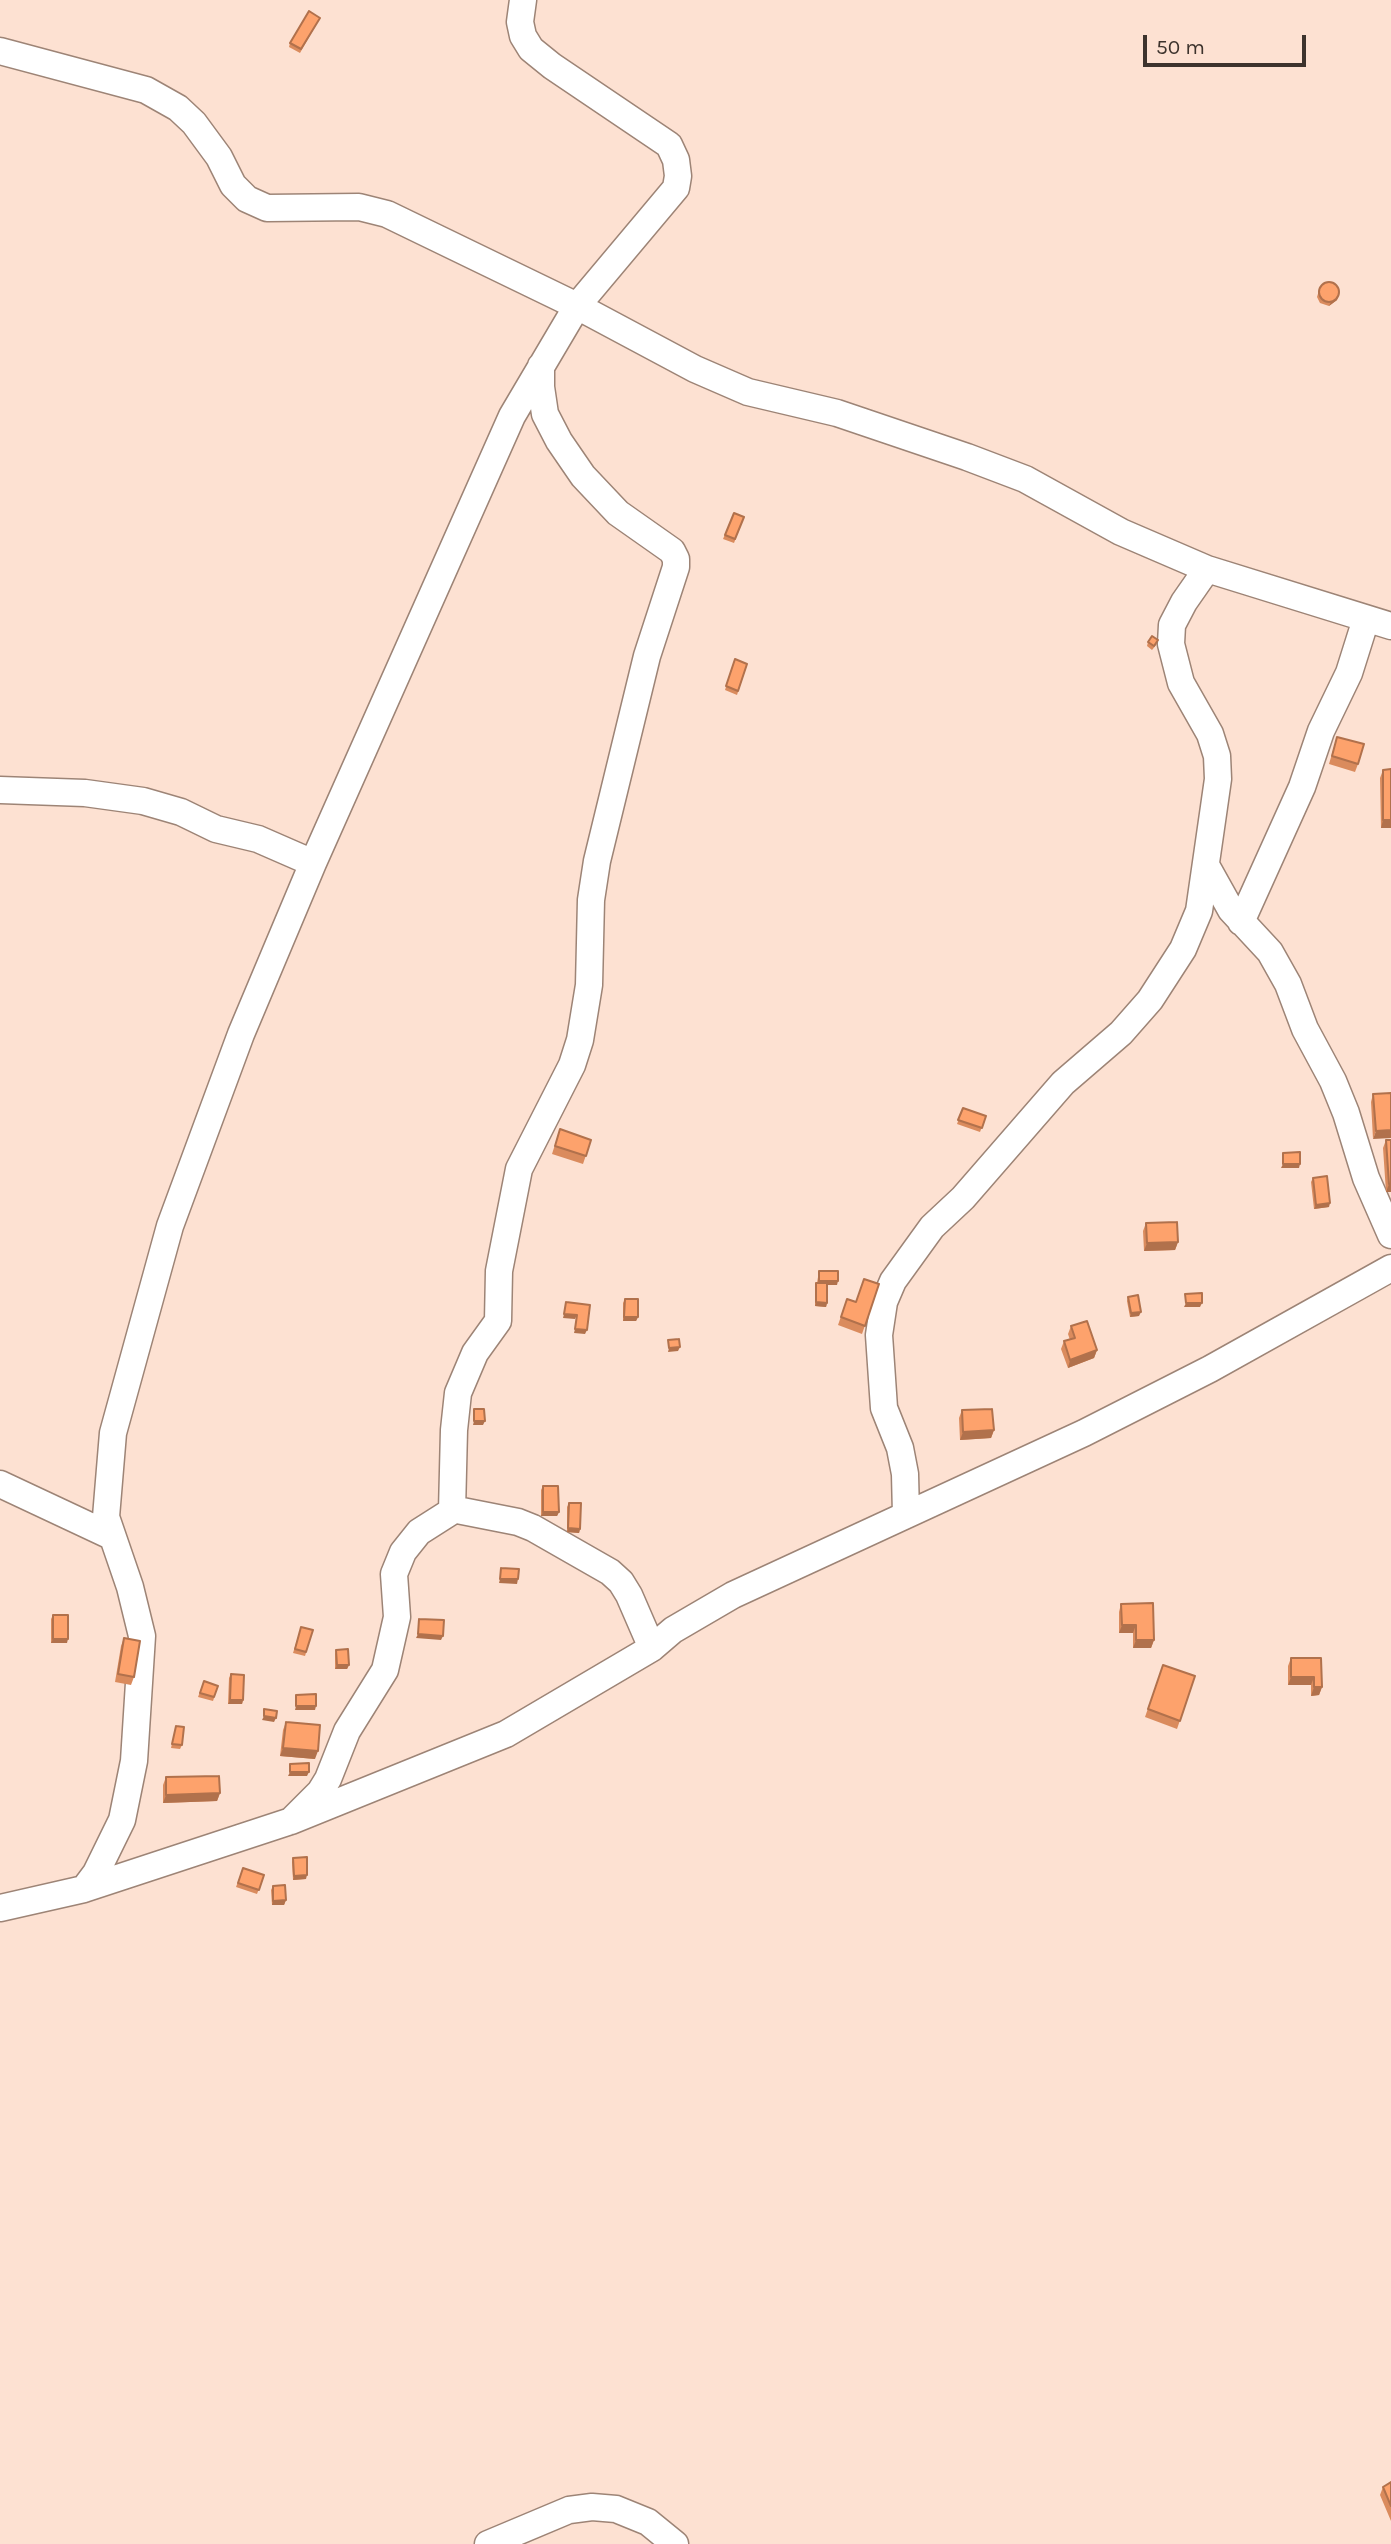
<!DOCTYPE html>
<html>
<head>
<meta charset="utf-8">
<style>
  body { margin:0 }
  #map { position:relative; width:1391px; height:2544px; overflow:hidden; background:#fde1d2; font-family:Karla,sans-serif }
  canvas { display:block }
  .scale { position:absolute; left:1143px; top:35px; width:163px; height:32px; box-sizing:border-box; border:4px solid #3d332d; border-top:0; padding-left:9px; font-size:21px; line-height:24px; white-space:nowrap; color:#3d332d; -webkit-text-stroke:5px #fde1d2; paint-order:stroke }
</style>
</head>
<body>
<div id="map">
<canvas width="1391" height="2544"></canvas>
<div class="scale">50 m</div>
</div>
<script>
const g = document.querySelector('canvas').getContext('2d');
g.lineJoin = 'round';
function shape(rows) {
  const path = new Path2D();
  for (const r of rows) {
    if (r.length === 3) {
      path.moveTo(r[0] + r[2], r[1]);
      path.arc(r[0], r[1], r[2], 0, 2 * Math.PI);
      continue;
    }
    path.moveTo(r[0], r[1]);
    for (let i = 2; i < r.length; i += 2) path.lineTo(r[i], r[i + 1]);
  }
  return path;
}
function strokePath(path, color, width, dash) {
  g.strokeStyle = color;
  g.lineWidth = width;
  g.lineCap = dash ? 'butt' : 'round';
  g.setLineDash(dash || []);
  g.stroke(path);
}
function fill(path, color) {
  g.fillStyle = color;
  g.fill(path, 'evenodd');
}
const minor = shape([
  [0,51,146,90,178,108,194,123,219,157,233,185,247,199,267,208,359,207,387,214,577,306,695,369,748,392,837,413,967,457,1025,479,1121,532,1207,569,1391,626],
  [0,790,85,793,143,801,181,812,216,829,258,839,313,863],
  [1207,867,1231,910,1270,952,1288,984,1305,1029,1333,1081,1346,1113,1366,1178,1391,1235],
  [1241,922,1302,787,1321,731,1349,673,1366,619],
  [0,1484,111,1536],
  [452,1509,518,1522,533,1528,610,1572,621,1582,629,1595,652,1648],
  [906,1515,905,1474,900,1448,884,1408,879,1335,884,1302,893,1281,932,1227,963,1198,1063,1083,1121,1033,1150,1000,1183,949,1199,911,1214,807,1218,779,1217,756,1210,734,1181,683,1171,644,1172,625,1184,602,1207,569],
  [291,1821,320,1792,328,1779,347,1731,385,1670,397,1617,394,1574,403,1552,419,1532,452,1511,454,1430,458,1393,475,1353,498,1321,499,1271,519,1169,572,1065,580,1040,589,985,591,900,597,861,647,656,676,567,676,559,672,551,618,513,583,476,559,441,545,414,541,387,541,366],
  [84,1889,96,1873,122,1820,134,1761,142,1636,130,1587,106,1517,113,1433,170,1226,241,1034,313,863,512,416,577,306,676,188,678,176,676,160,669,145,552,66,531,49,523,36,520,22,523,0],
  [0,1908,84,1889,291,1821,506,1734,652,1648,673,1630,733,1595,1084,1433,1210,1369,1391,1268],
  [488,2544,569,2510,592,2507,616,2509,648,2522,675,2544]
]);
strokePath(minor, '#9d8476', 29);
strokePath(minor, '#fff', 26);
fill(shape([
  [320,18,300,53,289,47,290,43],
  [1320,287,1338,296,1337,300,1329,306,1320,303,1317,297],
  [734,513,744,517,734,543,723,539],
  [1148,642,1157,644,1152,650,1147,646],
  [735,659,747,664,737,695,725,690],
  [1337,737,1358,764,1355,772,1329,764],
  [1391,769,1391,828,1381,828,1380,778,1383,770],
  [1391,1093,1373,1139,1371,1102,1373,1094],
  [963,1108,986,1116,980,1132,957,1124],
  [560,1129,591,1140,583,1164,552,1154],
  [1386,1140,1391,1192,1386,1192,1383,1148],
  [1313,1178,1329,1207,1314,1209,1311,1182],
  [1146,1223,1178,1242,1175,1250,1144,1251,1143,1231],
  [819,1271,837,1285,827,1285,827,1303,826,1307,815,1306,815,1287,816,1283,817,1283],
  [879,1284,862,1334,838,1325,847,1299,856,1302],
  [1128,1297,1139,1316,1130,1317,1127,1301],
  [625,1299,638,1317,636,1321,623,1321,623,1303],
  [1071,1326,1097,1350,1094,1358,1068,1368,1061,1349,1064,1341,1070,1340,1068,1334],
  [962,1410,994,1430,991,1438,960,1440,959,1418],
  [543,1486,559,1512,557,1516,541,1516,541,1490],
  [569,1503,580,1529,579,1533,567,1532,567,1507],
  [1121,1604,1154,1640,1151,1648,1133,1648,1133,1633,1119,1633,1119,1612],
  [53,1615,67,1643,51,1643,51,1619],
  [301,1627,313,1630,305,1656,293,1653],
  [124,1638,134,1677,131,1685,115,1682,121,1646],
  [336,1650,349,1665,347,1669,335,1669,335,1654],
  [1291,1658,1321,1658,1322,1687,1319,1695,1311,1696,1311,1685,1288,1685,1288,1666],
  [1163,1665,1195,1676,1177,1729,1145,1717],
  [231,1674,243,1700,242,1704,228,1704,229,1678],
  [204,1681,218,1686,213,1701,198,1697],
  [286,1722,315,1759,280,1756,283,1730],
  [176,1726,182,1745,180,1749,171,1748],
  [166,1777,220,1793,217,1801,163,1803,163,1785],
  [293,1858,306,1879,293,1880,292,1862],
  [243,1868,264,1875,257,1894,236,1887],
  [273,1886,286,1900,284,1905,272,1905,271,1890],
  [1391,2482,1391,2521,1380,2495,1383,2487]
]), '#da8b5d');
fill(shape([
  [1338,296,1337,300,1329,306,1331,302],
  [1383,820,1391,820,1391,828,1381,828],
  [1391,1130,1391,1138,1373,1139,1376,1131],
  [1283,1164,1300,1164,1299,1168,1281,1168],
  [1389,1184,1391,1184,1391,1192,1386,1192],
  [1330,1203,1329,1207,1314,1209,1316,1205],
  [1178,1242,1175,1250,1144,1251,1147,1243],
  [819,1281,838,1281,837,1285,817,1285],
  [816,1302,827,1303,826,1307,815,1306],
  [1186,1303,1202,1303,1200,1307,1184,1307],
  [1141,1312,1139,1316,1130,1317,1131,1313],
  [564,1314,577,1315,575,1319,563,1318],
  [624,1317,638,1317,636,1321,623,1321],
  [575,1329,587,1330,585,1334,574,1333],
  [680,1347,678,1351,668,1352,669,1348],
  [1097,1350,1094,1358,1068,1368,1070,1360],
  [474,1421,485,1421,483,1425,473,1425],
  [994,1430,991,1438,960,1440,963,1432],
  [543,1512,559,1512,557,1516,541,1516],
  [568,1528,580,1529,579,1533,567,1532],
  [500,1579,518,1579,517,1584,499,1583],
  [1122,1625,1136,1625,1133,1633,1119,1633],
  [418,1634,443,1636,441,1640,416,1638],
  [53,1639,68,1639,67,1643,51,1643],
  [1136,1640,1154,1640,1151,1648,1133,1648],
  [337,1665,349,1665,347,1669,335,1669],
  [1291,1677,1314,1677,1311,1685,1288,1685],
  [1314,1687,1322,1687,1319,1695,1311,1696],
  [230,1700,243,1700,242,1704,228,1704],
  [296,1706,316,1706,315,1710,295,1710],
  [264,1716,276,1718,274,1722,262,1720],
  [283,1748,318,1751,315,1759,280,1756],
  [290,1772,309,1772,307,1776,288,1776],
  [220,1793,217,1801,163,1803,166,1795],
  [307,1875,306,1879,293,1880,294,1876],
  [286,1900,284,1905,272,1905,273,1901]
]), '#b1714c');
const building = shape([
  [309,11,320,18,301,49,290,43,309,11],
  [1329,292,10],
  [734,513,744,517,735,539,725,535,734,513],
  [1152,636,1158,640,1154,646,1148,642,1152,636],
  [735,659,747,664,738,691,726,686,735,659],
  [1337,737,1364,744,1358,764,1332,756,1337,737],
  [1391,769,1391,820,1383,820,1383,770,1391,769],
  [1391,1093,1391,1130,1376,1131,1373,1094,1391,1093],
  [963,1108,986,1116,982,1128,958,1120,963,1108],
  [560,1129,591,1140,586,1156,555,1146,560,1129],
  [1386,1140,1391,1140,1391,1184,1389,1184,1386,1140],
  [1300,1152,1300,1164,1283,1164,1283,1153,1300,1152],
  [1327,1176,1330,1203,1316,1205,1313,1178,1327,1176],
  [1177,1222,1178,1242,1147,1243,1146,1223,1177,1222],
  [819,1271,838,1271,838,1281,819,1281,819,1271],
  [864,1279,879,1284,865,1326,841,1317,847,1299,856,1302,864,1279],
  [816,1283,827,1283,827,1303,816,1302,816,1283],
  [1202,1293,1202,1303,1186,1303,1185,1294,1202,1293],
  [1138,1295,1141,1312,1131,1313,1128,1297,1138,1295],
  [625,1299,638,1299,638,1317,624,1317,625,1299],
  [566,1302,590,1305,587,1330,575,1329,577,1315,564,1314,566,1302],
  [1087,1321,1097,1350,1070,1360,1064,1341,1075,1338,1071,1326,1087,1321],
  [679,1339,680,1347,669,1348,668,1340,679,1339],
  [474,1409,484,1409,485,1421,474,1421,474,1409],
  [992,1409,994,1430,963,1432,962,1410,992,1409],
  [543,1486,558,1486,559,1512,543,1512,543,1486],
  [569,1503,581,1503,580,1529,568,1528,569,1503],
  [501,1568,519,1569,518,1579,500,1579,501,1568],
  [1153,1603,1154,1640,1136,1640,1136,1625,1122,1625,1121,1604,1153,1603],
  [53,1615,68,1615,68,1639,53,1639,53,1615],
  [419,1619,444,1620,443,1636,418,1634,419,1619],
  [301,1627,313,1630,306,1652,295,1649,301,1627],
  [124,1638,140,1641,134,1677,118,1674,124,1638],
  [348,1649,349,1665,337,1665,336,1650,348,1649],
  [1291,1658,1321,1658,1322,1687,1314,1687,1314,1677,1291,1677,1291,1658],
  [1163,1665,1195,1676,1180,1721,1148,1709,1163,1665],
  [231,1674,244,1675,243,1700,230,1700,231,1674],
  [204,1681,218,1686,214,1697,200,1693,204,1681],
  [316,1694,316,1706,296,1706,296,1695,316,1694],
  [264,1709,277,1711,276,1718,264,1716,264,1709],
  [286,1722,320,1725,318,1751,283,1748,286,1722],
  [176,1726,184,1727,182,1745,172,1744,176,1726],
  [309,1763,309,1772,290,1772,290,1764,309,1763],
  [219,1776,220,1793,166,1795,166,1777,219,1776],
  [307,1857,307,1875,294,1876,293,1858,307,1857],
  [243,1868,264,1875,259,1890,238,1883,243,1868],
  [285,1885,286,1900,273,1901,273,1886,285,1885],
  [1391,2482,1391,2506,1383,2487,1391,2482]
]);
fill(building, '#fda26c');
strokePath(building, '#b1714c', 2);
</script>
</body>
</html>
